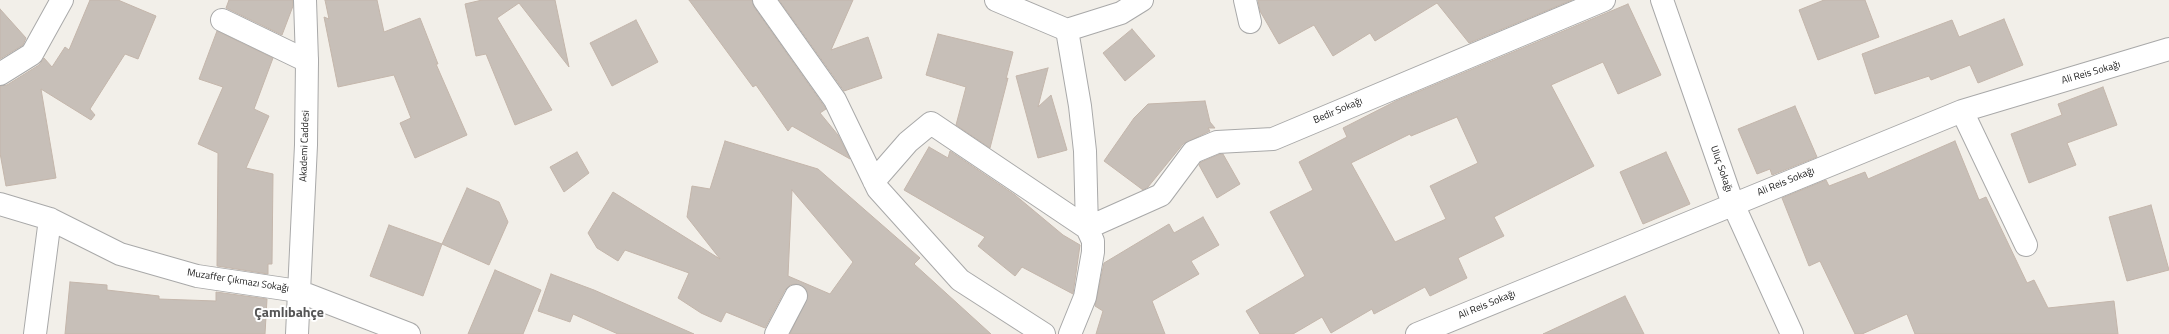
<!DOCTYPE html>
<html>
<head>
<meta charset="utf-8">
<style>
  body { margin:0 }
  canvas { display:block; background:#f2efe9 }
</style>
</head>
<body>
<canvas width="2169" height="334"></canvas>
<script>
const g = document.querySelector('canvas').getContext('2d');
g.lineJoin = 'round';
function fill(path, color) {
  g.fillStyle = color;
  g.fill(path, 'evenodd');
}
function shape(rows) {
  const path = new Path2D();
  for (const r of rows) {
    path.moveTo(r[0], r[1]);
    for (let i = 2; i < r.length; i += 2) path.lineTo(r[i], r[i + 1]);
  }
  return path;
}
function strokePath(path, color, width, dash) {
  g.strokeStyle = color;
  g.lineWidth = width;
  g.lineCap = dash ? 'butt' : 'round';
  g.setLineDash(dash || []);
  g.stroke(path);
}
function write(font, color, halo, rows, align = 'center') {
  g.font = font + ' "Titillium Web",sans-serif';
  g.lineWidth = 4;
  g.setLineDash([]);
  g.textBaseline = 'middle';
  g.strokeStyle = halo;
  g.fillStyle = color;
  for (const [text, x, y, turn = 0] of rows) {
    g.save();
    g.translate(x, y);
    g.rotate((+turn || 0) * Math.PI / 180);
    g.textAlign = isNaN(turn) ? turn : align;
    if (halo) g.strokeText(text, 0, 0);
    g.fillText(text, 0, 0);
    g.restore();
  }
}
const building = shape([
  [90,0,118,0,156,16,138,59,125,54,90,109,95,115,91,120,41,89,56,178,6,186,0,153,0,86,7,85,39,65,44,58,52,67,65,47,69,50,90,0],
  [229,0,293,0,293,6,282,35,226,8,229,0],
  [325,0,377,0,384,32,420,18,438,64,436,64,467,135,415,158,400,123,411,118,394,75,338,87,324,17,329,19,325,0],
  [482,0,555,0,569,67,519,3,497,18,552,110,515,125,486,54,476,56,465,4,482,0],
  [689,0,752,0,754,7,824,106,826,109,820,113,838,135,850,159,792,126,788,131,756,85,753,87,689,0],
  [779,0,853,0,831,50,868,37,882,78,844,91,779,0],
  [1258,0,1572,0,1469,43,1437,3,1375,41,1370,33,1333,56,1314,25,1279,44,1260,11,1258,0],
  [1824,0,1865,0,1879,37,1818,60,1799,10,1824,0],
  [1628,4,1661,75,1618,94,1603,62,1551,85,1594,166,1494,217,1504,236,1458,258,1467,278,1430,296,1425,287,1374,314,1372,309,1331,333,1322,317,1293,334,1260,334,1246,311,1305,276,1270,212,1313,190,1299,162,1347,137,1343,128,1396,101,1628,4],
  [1457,117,1478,163,1430,186,1446,219,1395,242,1351,163,1410,134,1411,136,1457,117],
  [0,9,26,38,23,45,0,59,0,9],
  [2004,19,2023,65,1978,83,1970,65,1931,80,1929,76,1875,94,1862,54,1952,20,1959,37,2004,19],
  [636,20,658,62,612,86,590,43,636,20],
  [1132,29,1155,56,1125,81,1103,53,1132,29],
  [217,31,273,58,254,109,269,116,246,168,273,174,272,264,268,264,268,274,217,266,218,153,198,144,223,87,199,79,217,31],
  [938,34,1013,52,1006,79,1008,78,990,148,956,125,966,87,926,75,938,34],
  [1048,68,1038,107,1051,95,1067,150,1038,158,1016,76,1048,68],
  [2103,87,2117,125,2067,143,2076,165,2029,183,2011,134,2062,115,2058,104,2103,87],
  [1205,101,1210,122,1215,128,1208,128,1210,131,1183,144,1148,187,1143,190,1104,161,1134,118,1148,104,1205,101],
  [1795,106,1817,157,1772,175,1770,169,1757,174,1738,129,1795,106],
  [725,141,818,169,920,258,914,264,991,334,790,334,808,296,806,289,796,284,790,285,785,290,765,328,726,312,721,322,701,313,678,298,689,273,625,250,618,261,597,248,588,233,613,192,720,259,687,217,692,186,710,189,725,141],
  [792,190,853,262,830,294,788,276,792,190],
  [1955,141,1979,200,1986,197,2027,283,2034,280,2048,308,2114,301,2118,334,1915,334,1907,314,1862,334,1855,334,1820,261,1809,266,1782,198,1826,180,1829,186,1865,172,1868,179,1955,141],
  [929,147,948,158,950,151,1015,195,1063,235,1080,245,1073,294,1022,267,1015,276,978,246,985,237,904,190,929,147],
  [577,152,589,173,564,192,550,167,577,152],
  [1666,152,1690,204,1643,224,1620,172,1666,152],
  [1220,154,1223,154,1240,184,1217,198,1199,165,1201,162,1220,154],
  [467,188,499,202,508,222,489,265,442,244,467,188],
  [2151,205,2169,270,2127,281,2109,217,2151,205],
  [1203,217,1219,245,1191,261,1199,274,1152,301,1165,334,1096,334,1103,311,1095,306,1104,263,1169,224,1174,233,1203,217],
  [389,225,442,244,423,296,370,276,389,225],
  [495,270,541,290,523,334,468,334,495,270],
  [551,274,594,290,694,334,618,334,573,314,570,322,538,311,551,274],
  [70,282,107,285,107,290,159,296,159,299,216,301,216,292,267,299,265,334,65,334,70,282],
  [1625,296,1644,334,1543,334,1625,296]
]);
fill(building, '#c7bfb8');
strokePath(building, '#c4b6ab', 1);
const minor = shape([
  [764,0,835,100,878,189,960,280,1044,334],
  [996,0,1067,30],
  [1245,0,1250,22],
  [1662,0,1733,204,1792,334],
  [222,20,307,61],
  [1067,30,1080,106,1085,151,1087,228,1093,241,1093,252,1085,297,1070,334],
  [1067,30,1121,13,1142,0],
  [0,74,32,54,62,0],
  [1962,111,2026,245],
  [874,181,908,142,931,123,1087,228],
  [0,204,50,219,120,254,197,276,298,291],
  [1087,228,1161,195,1193,152,1217,142,1273,139,1604,0],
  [35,334,50,219],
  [776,334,796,296],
  [1417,334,1962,111,2169,49]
]);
const tertiary = shape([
  [298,291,409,334],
  [297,334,306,145,307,61,305,0]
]);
strokePath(minor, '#a9a9a9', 24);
strokePath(tertiary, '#a9a9a9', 24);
strokePath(minor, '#fff', 22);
strokePath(tertiary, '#fff', 22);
write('10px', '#222', '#fff', [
  ["Ali Reis Sokağı",2091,73,-16],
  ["Bedir Sokağı",1338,111,-23],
  ["Akademi Caddesi",305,146,-88],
  ["Uluç Sokağı",1721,169,71],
  ["Ali Reis Sokağı",1786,182,-22],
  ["Muzaffer Çıkmazı Sokağı",238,281,9],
  ["Ali Reis Sokağı",1487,305,-22]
]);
write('bold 14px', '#555', '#fff', [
  ["Çamlıbahçe",289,314]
]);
</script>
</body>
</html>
